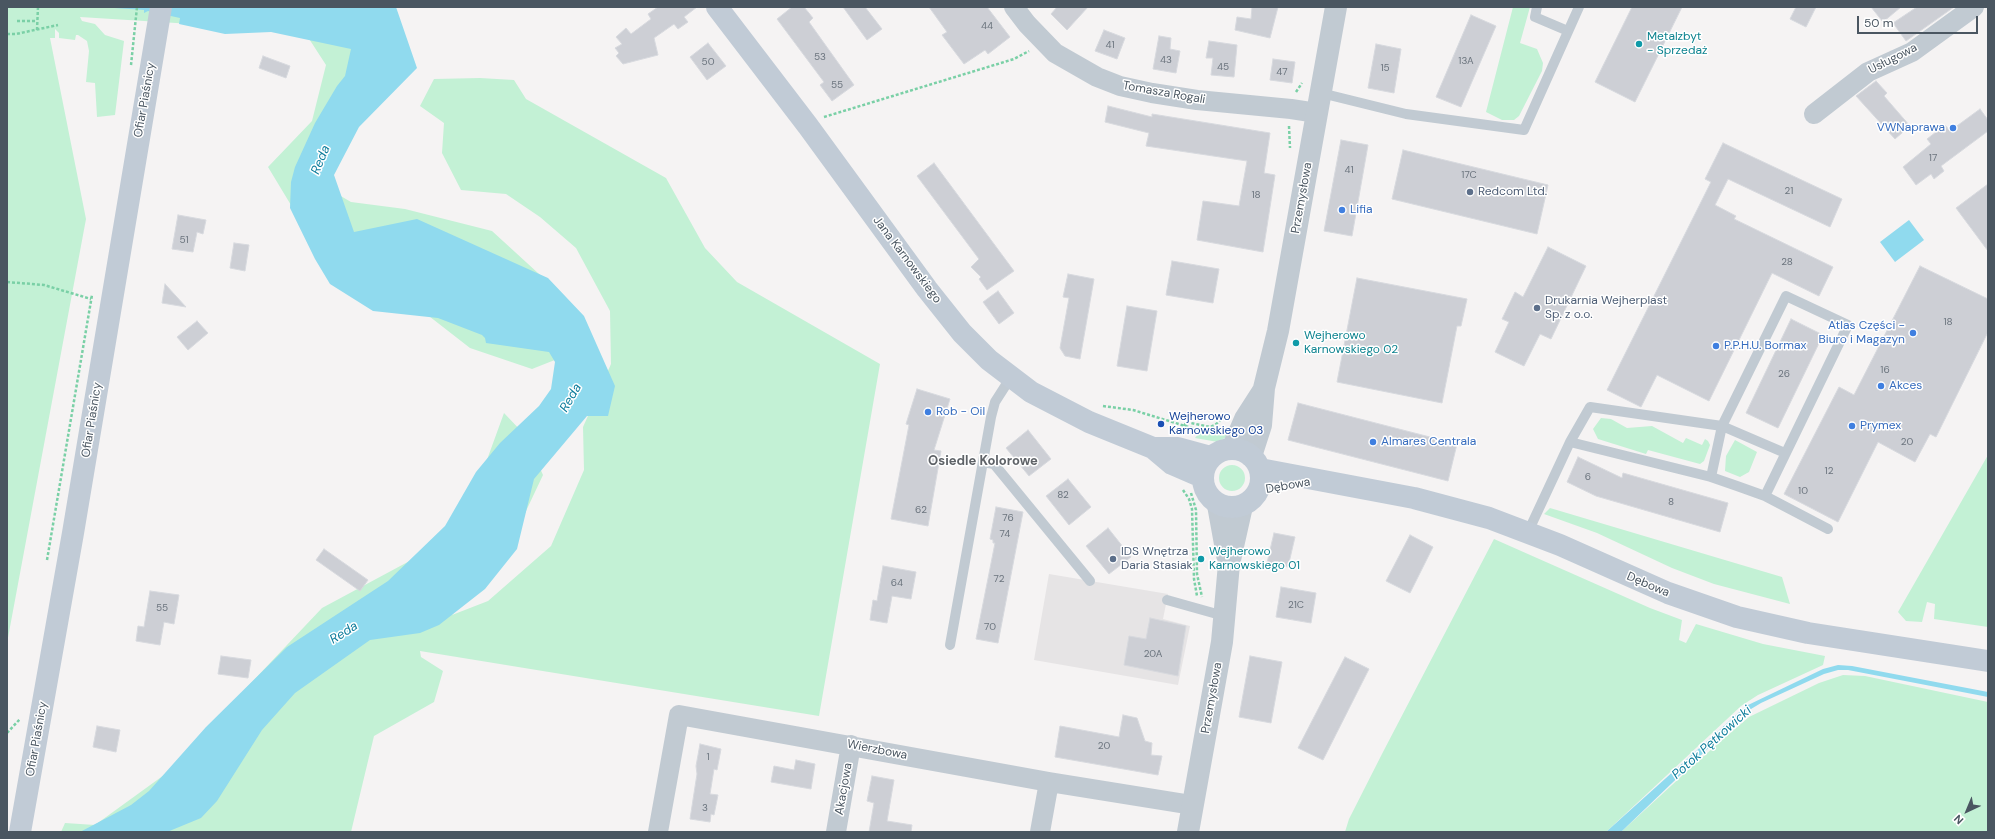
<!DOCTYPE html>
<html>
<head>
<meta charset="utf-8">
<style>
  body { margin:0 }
  #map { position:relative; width:1995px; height:839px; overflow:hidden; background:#f5f3f3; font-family:"DM Sans",sans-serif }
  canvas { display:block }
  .frame { position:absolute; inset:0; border:8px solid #4a5661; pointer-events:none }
  .north { position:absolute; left:1947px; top:791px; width:40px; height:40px; -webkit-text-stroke:3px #fff; paint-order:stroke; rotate:224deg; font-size:11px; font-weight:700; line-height:16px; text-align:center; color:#4a5661 }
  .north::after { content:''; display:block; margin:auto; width:14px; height:18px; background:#4a5661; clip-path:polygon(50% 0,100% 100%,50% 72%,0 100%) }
  .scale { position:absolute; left:1857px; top:16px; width:121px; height:18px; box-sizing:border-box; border:2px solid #4a5661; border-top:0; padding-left:5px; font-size:12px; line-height:14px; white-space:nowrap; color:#4a5661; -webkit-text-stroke:3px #fff; paint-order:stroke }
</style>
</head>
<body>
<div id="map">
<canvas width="1995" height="839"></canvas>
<div class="frame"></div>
<div class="north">N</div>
<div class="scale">50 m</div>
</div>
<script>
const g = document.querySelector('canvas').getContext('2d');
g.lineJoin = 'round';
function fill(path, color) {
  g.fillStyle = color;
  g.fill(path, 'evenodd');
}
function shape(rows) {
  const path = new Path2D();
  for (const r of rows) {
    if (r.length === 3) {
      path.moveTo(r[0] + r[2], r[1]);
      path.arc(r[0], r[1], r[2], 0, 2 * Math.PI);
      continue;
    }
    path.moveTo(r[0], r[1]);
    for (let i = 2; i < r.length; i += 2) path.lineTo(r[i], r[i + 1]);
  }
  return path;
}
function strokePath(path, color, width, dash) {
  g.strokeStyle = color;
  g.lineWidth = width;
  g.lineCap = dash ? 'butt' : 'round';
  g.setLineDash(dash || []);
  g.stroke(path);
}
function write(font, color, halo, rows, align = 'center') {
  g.font = font + ' "DM Sans",sans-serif';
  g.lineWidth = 3;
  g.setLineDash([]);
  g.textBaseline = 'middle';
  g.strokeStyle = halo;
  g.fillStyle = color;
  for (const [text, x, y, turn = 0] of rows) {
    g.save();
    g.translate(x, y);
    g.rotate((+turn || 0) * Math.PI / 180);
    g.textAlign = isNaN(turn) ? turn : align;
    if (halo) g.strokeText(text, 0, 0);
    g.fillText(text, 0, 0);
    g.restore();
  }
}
fill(shape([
  [1049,574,1168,594,1163,619,1190,626,1178,685,1034,660]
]), '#e6e4e5');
fill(shape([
  [7,7,248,7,369,31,303,174,351,202,405,209,492,231,550,284,570,354,532,369,470,348,380,278,335,278,268,167,312,121,326,65,304,31,80,17,82,21,95,24,105,35,124,41,115,115,97,117,95,83,86,82,89,51,87,41,78,35,76,35,75,40,59,38,59,33,55,29,55,38,50,38,86,219,7,643],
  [1513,7,1530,7,1520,43,1537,49,1543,63,1542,71,1519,116,1514,120,1502,120,1486,112],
  [480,78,514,80,526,99,666,178,705,248,737,282,880,364,819,716,420,651,421,657,443,671,434,702,374,736,351,832,61,832,65,823,95,825,164,775,322,608,417,557,472,501,504,413,525,435,543,475,509,547,452,615,488,601,551,546,584,470,583,427,611,364,610,311,576,248,540,217,506,194,461,190,442,153,444,123,420,106,434,79],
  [1601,418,1611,419,1627,428,1652,426,1683,443,1686,438,1702,445,1705,439,1708,441,1710,445,1704,461,1700,464,1648,450,1646,454,1598,439,1593,429],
  [1230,427,1228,436,1218,442,1195,438,1199,433,1212,434],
  [1735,440,1757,452,1749,472,1740,477,1725,471,1726,456],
  [1988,455,1988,627,1934,619,1935,604,1927,602,1922,622,1906,621,1898,612],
  [1232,478,13],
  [1550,508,1782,577,1790,604,1714,584,1672,568,1597,533,1544,514],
  [1494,539,1650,608,1682,620,1679,640,1686,643,1696,624,1763,644,1825,656,1823,665,1758,695,1741,706,1606,832,1345,832,1349,819,1383,752],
  [1843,675,1865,676,1988,702,1988,832,1621,832,1698,761,1749,717,1819,683]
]), '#c3f1d5');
fill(shape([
  [100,7,396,7,417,68,359,127,334,175,354,232,417,219,548,278,584,316,615,386,608,416,587,416,534,479,517,549,485,589,439,625,420,633,370,640,295,693,262,730,217,801,201,818,167,832,80,832,131,805,149,791,206,727,287,647,388,581,445,526,476,472,500,443,539,406,551,389,555,362,549,352,486,343,485,338,482,335,438,318,373,311,330,284,315,259,290,208,291,182,295,167,315,123,337,86,345,76,351,49,271,32,225,34,179,24,180,18,148,11,144,13,144,10],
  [1909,220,1924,240,1895,262,1880,242],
  [1838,665,1852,666,1988,692,1988,697,1848,670,1838,670,1824,674,1761,703,1746,712,1621,832,1606,832,1746,706,1823,669]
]), '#90daee');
const building = shape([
  [658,7,697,7,684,17,688,22,678,29,674,24,654,38,658,55,623,64,616,56,619,53,615,48,622,44,616,37,626,28,631,34,651,19,648,14,658,7],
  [792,7,804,7,813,18,809,22,854,85,832,101,820,85,824,82,777,19,792,7],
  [843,7,865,7,882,29,867,40,843,7],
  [929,7,987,7,1010,37,988,54,985,50,964,64,942,35,947,32,929,7],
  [1057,7,1088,7,1067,30,1051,14,1057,7],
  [1252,7,1278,7,1270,38,1235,30,1237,17,1251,19,1252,7],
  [1632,7,1682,7,1635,102,1595,82,1632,7],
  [1796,7,1816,7,1806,27,1790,19,1796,7],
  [1871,7,1901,7,1883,22,1871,7],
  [1917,7,1954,7,1906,41,1893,23,1917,7],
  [1471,15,1496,26,1461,107,1436,97,1471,15],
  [1104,30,1125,38,1117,59,1095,51,1104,30],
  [1159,36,1171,38,1170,49,1180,51,1176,73,1153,69,1159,36],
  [1209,41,1237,45,1234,77,1211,75,1213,58,1206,58,1209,41],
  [708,43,726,66,707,80,690,57,708,43],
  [1376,44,1401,49,1394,93,1368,88,1376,44],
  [263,56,290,66,286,78,259,68,263,56],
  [1273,59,1295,62,1292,83,1270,80,1273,59],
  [1876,81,1887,93,1884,96,1910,126,1895,139,1856,96,1876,81],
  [1108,106,1152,117,1152,114,1270,133,1264,173,1275,175,1263,252,1197,240,1203,201,1239,206,1247,161,1146,146,1149,133,1105,122,1108,106],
  [1980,109,1988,120,1988,131,1941,166,1944,171,1934,179,1931,174,1916,185,1903,167,1931,144,1927,139,1945,125,1950,131,1980,109],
  [1341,140,1368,145,1352,236,1324,231,1341,140],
  [1723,143,1842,199,1830,227,1728,179,1715,205,1736,216,1734,219,1833,267,1819,296,1772,273,1709,401,1657,375,1641,407,1607,390,1711,182,1705,179,1723,143],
  [1403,150,1548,185,1537,234,1392,199,1403,150],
  [934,163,1014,271,987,290,979,279,981,277,971,267,979,259,917,176,934,163],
  [1988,184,1988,251,1956,208,1988,184],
  [178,215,206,220,203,234,197,232,193,252,172,249,178,215],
  [234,243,249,245,245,271,230,268,234,243],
  [1548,247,1586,266,1551,339,1540,334,1524,366,1495,352,1509,322,1502,319,1515,292,1523,297,1548,247],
  [1172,261,1219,269,1213,303,1166,295,1172,261],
  [1920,266,1988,299,1988,332,1936,437,1930,434,1915,462,1878,442,1838,522,1784,494,1839,387,1854,395,1920,266],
  [1068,274,1094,279,1080,359,1065,356,1060,348,1069,298,1063,297,1068,274],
  [1357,278,1467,299,1461,326,1457,326,1442,403,1337,382,1357,278],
  [165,284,186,307,162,303,165,284],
  [998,291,1014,313,999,324,983,302,998,291],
  [1127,306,1157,311,1147,371,1117,366,1127,306],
  [1791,319,1823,335,1778,428,1746,413,1791,319],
  [197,321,208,333,188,350,177,337,197,321],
  [917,389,950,399,934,450,941,451,928,526,891,519,909,425,906,424,917,389],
  [1298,403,1457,444,1448,481,1288,440,1298,403],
  [1028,430,1051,459,1029,476,1006,448,1028,430],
  [1578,457,1622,478,1623,473,1728,503,1720,532,1596,496,1567,482,1578,457],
  [1068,479,1091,507,1069,525,1046,496,1068,479],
  [996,507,1023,512,998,643,976,639,995,543,993,543,993,540,990,539,996,507],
  [1108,528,1131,557,1109,574,1086,546,1108,528],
  [1274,533,1295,537,1288,567,1267,563,1274,533],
  [1410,535,1433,547,1410,593,1386,581,1410,535],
  [324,549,368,580,360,591,316,560,324,549],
  [883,566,916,572,911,599,892,596,887,623,870,620,873,600,877,601,883,566],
  [1281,587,1316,593,1311,623,1276,617,1281,587],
  [150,591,179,595,174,624,164,622,160,645,136,641,138,626,144,627,150,591],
  [1150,618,1186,626,1178,676,1124,665,1129,636,1146,639,1150,618],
  [221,656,251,660,248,678,218,674,221,656],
  [1250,656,1282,662,1271,723,1239,717,1250,656],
  [1345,657,1369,669,1323,760,1298,748,1345,657],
  [1123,715,1137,718,1145,741,1152,743,1151,755,1162,756,1158,775,1055,757,1060,726,1119,737,1123,715],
  [97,726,120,730,116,752,93,747,97,726],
  [700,744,721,749,717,770,714,769,710,794,718,795,714,815,711,814,710,822,690,819,697,774,696,766,700,744],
  [796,760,815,764,811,789,771,782,774,766,794,770,796,760],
  [872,776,894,780,887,821,912,825,911,832,869,832,874,803,867,801,872,776]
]);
fill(building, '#cdcfd5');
strokePath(building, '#d7d9de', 1);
strokePath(shape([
  [17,21,37,21],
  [37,30,38,7],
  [7,34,16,34,58,25],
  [131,65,137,7],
  [1296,92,1302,83],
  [824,117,1014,59,1029,51],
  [1289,126,1290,148],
  [7,282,44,285,91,299],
  [1103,406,1133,410,1195,429],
  [1183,431,1186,422,1210,427,1215,425,1223,418],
  [1194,433,1195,429,1210,431,1221,428],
  [1183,490,1189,499,1192,509,1194,579,1197,596],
  [1191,493,1196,510,1197,574,1202,597],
  [47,560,92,295],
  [7,733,20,719]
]), '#7ad0a6', 2.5, [3, 2]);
strokePath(shape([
  [1537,7,1535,17,1568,31],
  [1321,93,1406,114,1524,130,1579,7],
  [1570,442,1590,407,1722,426,1785,453],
  [983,462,994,464,1090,581],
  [1711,477,1722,426,1786,296,1848,325,1765,496],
  [1528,532,1570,442,1711,477,1737,486,1765,496,1828,529],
  [1167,600,1224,616],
  [950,645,991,417,995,402,1011,377]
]), '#c1cad2', 10);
strokePath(shape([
  [1014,7,1027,24,1055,53,1097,77,1120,86,1152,93,1197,100,1291,109,1317,113],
  [1814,114,1868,72,1912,52,1974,7],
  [658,832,679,715,1049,782,1192,805],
  [836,832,851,745],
  [1040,832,1049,782]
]), '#c1cad2', 20);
strokePath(shape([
  [1232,449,1245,419,1263,391],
  [1251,456,1261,425,1264,388,1278,331,1336,7],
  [1218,505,1227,555],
  [1188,832,1222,642,1229,564,1242,506]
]), '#c1cad2', 22);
strokePath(shape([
  [717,7,808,126,927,289,962,333,989,360,1031,392,1089,422,1153,448,1178,448,1211,457],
  [1153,448,1172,464,1202,477],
  [1232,478,29],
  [1260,469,1414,498,1489,518,1560,545,1668,593,1737,617,1808,633,1988,661],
  [20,832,73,533,161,7]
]), '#c1cbd6', 22);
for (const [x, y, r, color] of [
  [1639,44,4,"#0f9aa8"],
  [1953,128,4,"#3f7fe0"],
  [1470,192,4,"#5c6f8a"],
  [1342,210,4,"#3f7fe0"],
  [1537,308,4,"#5c6f8a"],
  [1913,333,4,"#3f7fe0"],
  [1296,343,4,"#0f9aa8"],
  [1716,346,4,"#3f7fe0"],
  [1881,386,4,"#3f7fe0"],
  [928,412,4,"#3f7fe0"],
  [1161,424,4,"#1a4fb4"],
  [1852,426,4,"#3f7fe0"],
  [1373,442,4,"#3f7fe0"],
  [1113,559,4,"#5c6f8a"],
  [1201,559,4,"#0f9aa8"]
]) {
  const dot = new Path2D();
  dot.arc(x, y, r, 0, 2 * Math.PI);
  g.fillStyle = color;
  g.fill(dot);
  strokePath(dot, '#fff', 1.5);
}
write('10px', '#6b747e', null, [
  ["44",987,26],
  ["41",1110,45],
  ["53",820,57],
  ["43",1166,60],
  ["13A",1466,61],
  ["50",708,62],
  ["45",1223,67],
  ["15",1385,68],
  ["47",1282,72],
  ["55",837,85],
  ["17",1933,158],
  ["41",1349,170],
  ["17C",1469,175],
  ["21",1789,191],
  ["18",1256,195],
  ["51",184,240],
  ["28",1787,262],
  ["18",1948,322],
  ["16",1885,370],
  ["26",1784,374],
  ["20",1907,442],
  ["12",1829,471],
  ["6",1588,477],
  ["10",1803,491],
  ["82",1063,495],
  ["8",1671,502],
  ["62",921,510],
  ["76",1008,518],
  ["74",1005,534],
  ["72",999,579],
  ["64",897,583],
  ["21C",1296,605],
  ["55",162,608],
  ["70",990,627],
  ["20A",1153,654],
  ["20",1104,746],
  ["1",708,757],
  ["3",705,808]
]);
write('12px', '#0d838f', '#fff', [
  ["Metalzbyt",1647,37],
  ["- Sprzedaż",1647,51],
  ["Wejherowo",1304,336],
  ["Karnowskiego 02",1304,350],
  ["Wejherowo",1209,552],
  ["Karnowskiego 01",1209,566]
], 'left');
write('12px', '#4a5661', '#fff', [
  ["Usługowa",1893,59,-27],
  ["Tomasza Rogali",1164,93,10],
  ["Ofiar Piaśnicy",145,100,-80],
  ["Przemysłowa",1302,198,-80],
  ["Jana Karnowskiego",907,260,53],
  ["Ofiar Piaśnicy",92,420,-81],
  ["Dębowa",1288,486,-10],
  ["Dębowa",1648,585,23],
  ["Przemysłowa",1212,698,-80],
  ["Ofiar Piaśnicy",37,739,-80],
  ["Wierzbowa",877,750,11],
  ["Akacjowa",844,789,-80]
]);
write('12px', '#366cbe', '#fff', [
  ["VWNaprawa",1945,128,"right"],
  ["Lifia",1350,210],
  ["Atlas Części -",1905,326,"right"],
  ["Biuro i Magazyn",1905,340,"right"],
  ["P.P.H.U. Bormax",1724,346],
  ["Akces",1889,386],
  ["Rob - Oil",936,412],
  ["Prymex",1860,426],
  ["Almares Centrala",1381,442]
], 'left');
write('12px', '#4e5e75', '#fff', [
  ["Redcom Ltd.",1478,192],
  ["Drukarnia Wejherplast",1545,301],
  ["Sp. z o.o.",1545,315],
  ["IDS Wnętrza",1121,552],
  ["Daria Stasiak",1121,566]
], 'left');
write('12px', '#164399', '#fff', [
  ["Wejherowo",1169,417],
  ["Karnowskiego 03",1169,431]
], 'left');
write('italic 13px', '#0c7c9b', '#fff', [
  ["Reda",321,160,-68],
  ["Reda",571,398,-60],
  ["Reda",344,633,-32],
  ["Potok Pętkowicki",1712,743,-42]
]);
write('bold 13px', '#5f6368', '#fff', [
  ["Osiedle Kolorowe",983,462]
]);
</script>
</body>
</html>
